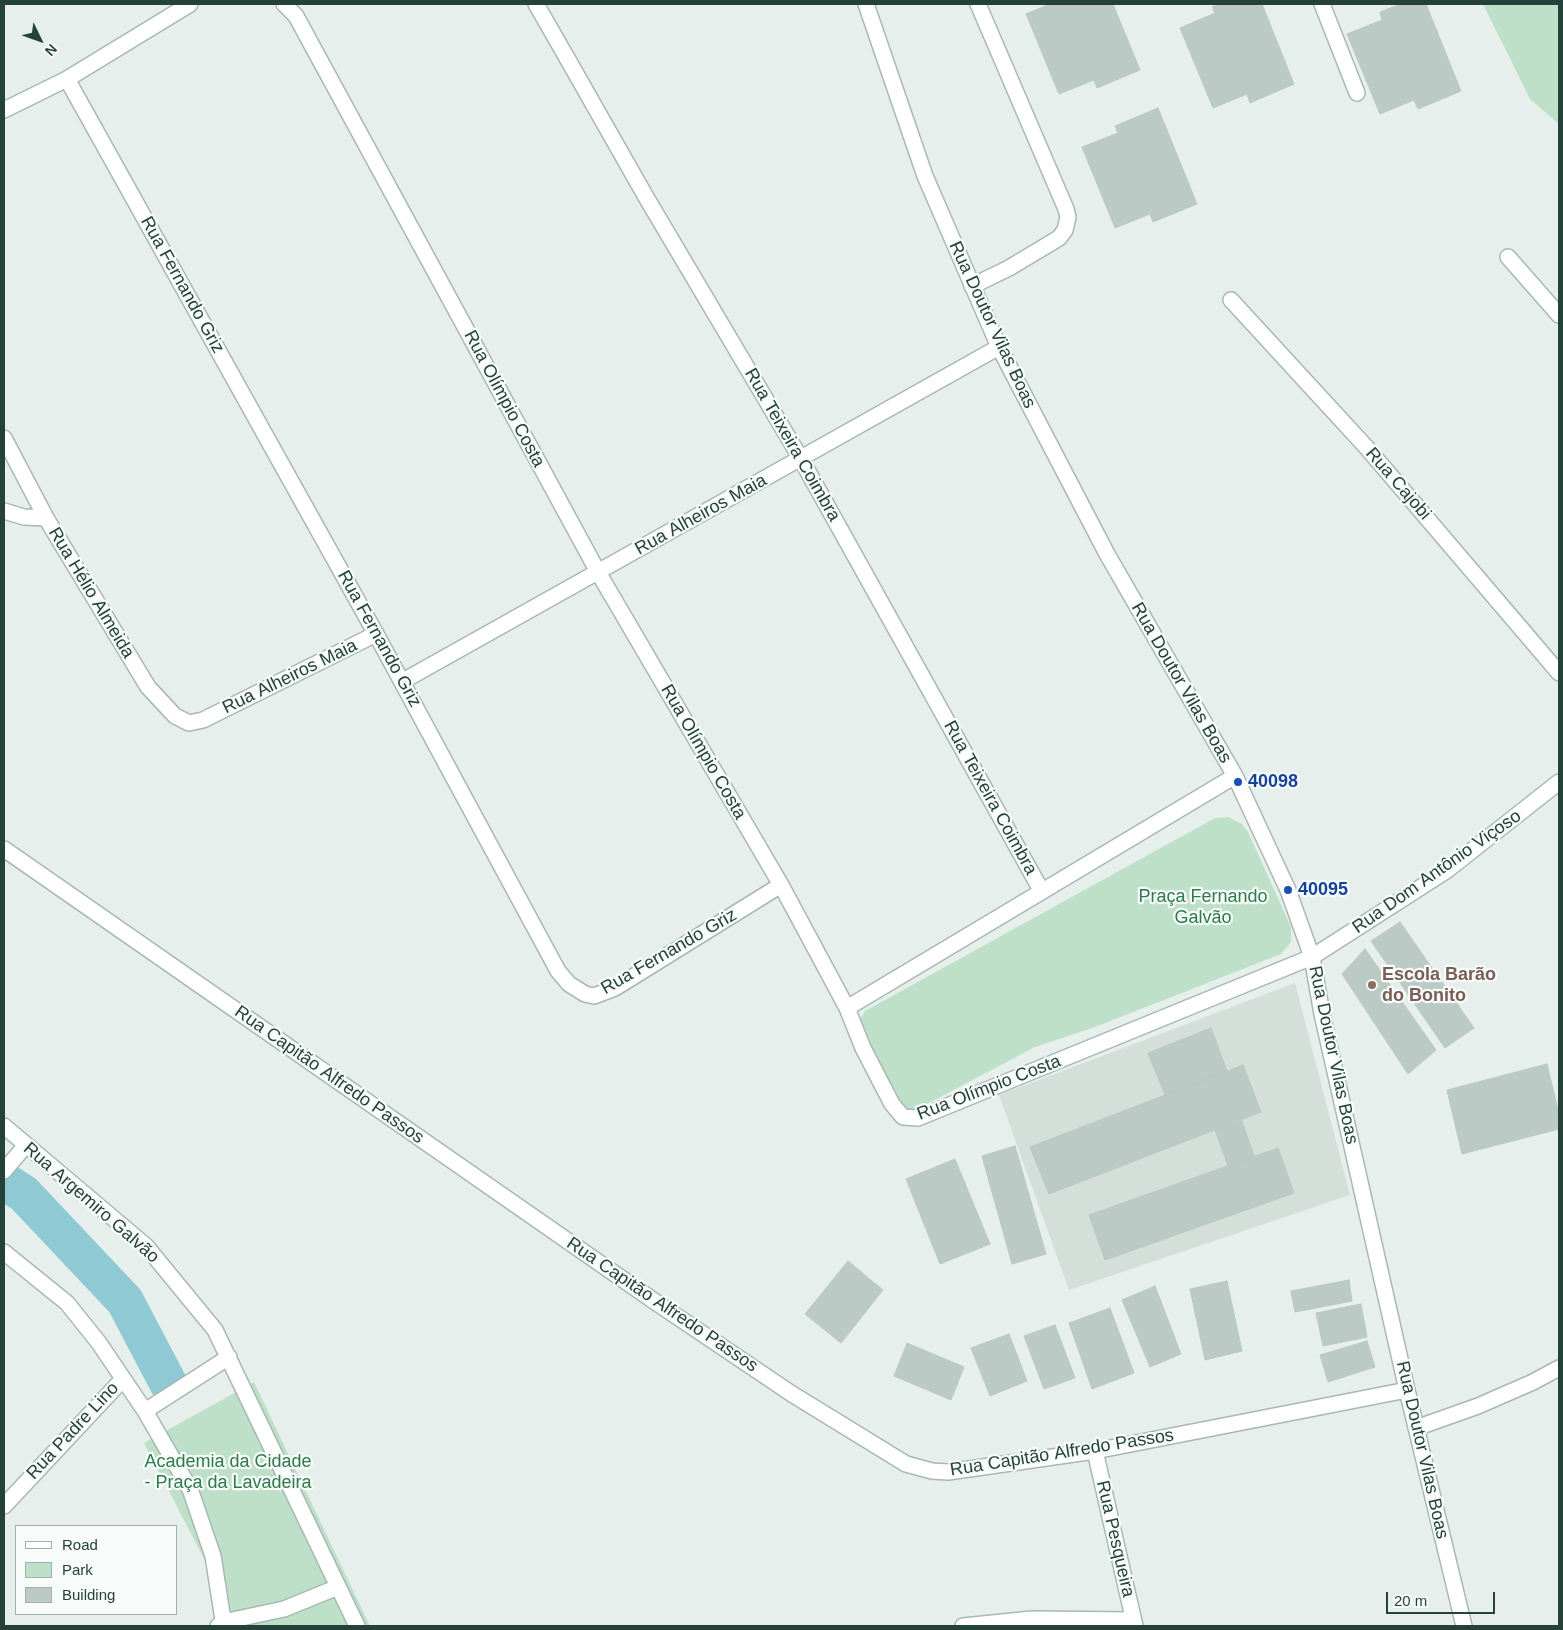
<!DOCTYPE html>
<html>
<head>
<meta charset="utf-8">
<style>
  body { margin:0 }
  #map { position:relative; width:1563px; height:1630px; overflow:hidden; background:#e6efeb; font-family:Helvetica,sans-serif }
  canvas { display:block }
  .frame { position:absolute; inset:0; border:5px solid #24423a; pointer-events:none }
  .legend { position:absolute; left:15px; top:1525px; width:162px; height:90px; box-sizing:border-box; background:#f7fbf9; border:1px solid #a3b1ad; margin:0; padding:6px 9px; list-style:none; font-size:15px; color:#24423a }
  .legend li { display:flex; align-items:center; gap:10px; height:25px }
  .legend b { width:25px; border:1px solid #a3b1ad }
  .north { position:absolute; left:15px; top:15px; width:50px; height:50px; -webkit-text-stroke:4px #f7fbf9; paint-order:stroke; rotate:132deg; font-size:14px; font-weight:700; line-height:20px; text-align:center; color:#24423a }
  .north::after { content:''; display:block; margin:auto; width:18px; height:22px; background:#24423a; clip-path:polygon(50% 0,100% 100%,50% 72%,0 100%) }
  .scale { position:absolute; left:1386px; top:1592px; width:109px; height:22px; box-sizing:border-box; border:2px solid #24423a; border-top:0; padding-left:6px; font-size:15px; line-height:18px; white-space:nowrap; color:#24423a; -webkit-text-stroke:4px #f7fbf9; paint-order:stroke }
</style>
</head>
<body>
<div id="map">
<canvas width="1563" height="1630"></canvas>
<div class="frame"></div>
<ul class="legend">
<li><b style="height:6px;background:#fff"></b>Road</li>
<li><b style="height:14px;background:#bfe0c8"></b>Park</li>
<li><b style="height:14px;background:#bbcac4"></b>Building</li>
</ul>
<div class="north">N</div>
<div class="scale">20 m</div>
</div>
<script>
const g = document.querySelector('canvas').getContext('2d');
g.lineJoin = 'round';
function fill(path, color) {
  g.fillStyle = color;
  g.fill(path, 'evenodd');
}
function shape(rows) {
  const path = new Path2D();
  for (const r of rows) {
    path.moveTo(r[0], r[1]);
    for (let i = 2; i < r.length; i += 2) path.lineTo(r[i], r[i + 1]);
  }
  return path;
}
function strokePath(path, color, width, dash) {
  g.strokeStyle = color;
  g.lineWidth = width;
  g.lineCap = dash ? 'butt' : 'round';
  g.setLineDash(dash || []);
  g.stroke(path);
}
function write(font, color, halo, rows, align = 'center') {
  g.font = font + ' Helvetica,sans-serif';
  g.lineWidth = 4.5;
  g.setLineDash([]);
  g.textBaseline = 'middle';
  g.strokeStyle = halo;
  g.fillStyle = color;
  for (const [text, x, y, turn = 0] of rows) {
    g.save();
    g.translate(x, y);
    g.rotate((+turn || 0) * Math.PI / 180);
    g.textAlign = isNaN(turn) ? turn : align;
    if (halo) g.strokeText(text, 0, 0);
    g.fillText(text, 0, 0);
    g.restore();
  }
}
fill(shape([
  [1295,983,1350,1195,1069,1290,999,1095]
]), '#d4dfda');
fill(shape([
  [1483,4,1559,4,1559,124,1530,99],
  [1228,817,1242,824,1248,832,1291,927,1291,942,1281,954,1095,1027,1035,1047,912,1112,905,1109,863,1033,859,1021,865,1011,1215,818],
  [254,1382,370,1626,239,1626,144,1443]
]), '#bfe0c8');
strokePath(shape([
  [4,1181,24,1194,125,1301,168,1383]
]), '#8ec9d4', 38);
const building = shape([
  [1050,4,1113,4,1140,70,1097,88,1094,80,1059,94,1026,14,1050,4],
  [1219,4,1262,4,1294,84,1250,103,1247,94,1213,108,1180,28,1215,13,1212,7,1219,4],
  [1401,4,1426,4,1461,91,1418,109,1414,100,1380,114,1347,34,1382,20,1380,12,1401,4],
  [1158,108,1197,204,1153,222,1150,214,1115,228,1082,147,1118,133,1115,126,1158,108],
  [1400,922,1474,1028,1445,1048,1371,941,1400,922],
  [1365,949,1436,1050,1408,1074,1342,974,1365,949],
  [1211,1028,1227,1071,1165,1095,1148,1053,1211,1028],
  [1547,1064,1559,1114,1559,1129,1462,1154,1447,1090,1547,1064],
  [1243,1065,1261,1112,1049,1194,1030,1147,1243,1065],
  [1242,1121,1254,1156,1228,1166,1215,1130,1242,1121],
  [1015,1146,1046,1254,1012,1264,982,1156,1015,1146],
  [1278,1148,1294,1193,1105,1260,1089,1215,1278,1148],
  [955,1159,990,1244,940,1264,906,1179,955,1159],
  [848,1261,883,1290,841,1343,805,1314,848,1261],
  [1349,1280,1352,1301,1295,1312,1291,1291,1349,1280],
  [1227,1281,1242,1351,1205,1360,1190,1289,1227,1281],
  [1155,1286,1181,1354,1150,1367,1122,1300,1155,1286],
  [1361,1304,1367,1337,1323,1346,1316,1313,1361,1304],
  [1110,1308,1134,1373,1092,1389,1069,1323,1110,1308],
  [1055,1325,1075,1378,1044,1389,1024,1336,1055,1325],
  [1009,1334,1027,1381,990,1396,971,1348,1009,1334],
  [1367,1341,1375,1367,1328,1382,1320,1355,1367,1341],
  [907,1343,964,1367,951,1400,894,1376,907,1343]
]);
fill(building, '#bbcac4');
strokePath(building, '#b8c9c2', 1);
const service = shape([
  [536,4,567,58],
  [1322,4,1357,93],
  [972,286,1009,268,1059,238,1065,230,1068,217,1066,209,978,4]
]);
const minor = shape([
  [284,4,296,16,598,572,781,885,847,1008,863,1048,892,1104,903,1117,918,1118,1312,957,1446,871,1559,782],
  [866,4,925,176,999,347,1107,554,1235,776,1288,890,1312,957,1322,1014,1407,1390,1464,1626],
  [567,58,646,197,801,459,1041,890],
  [67,79,376,634,558,971,569,984,585,994,594,996,615,988,781,885],
  [4,110,67,79,190,4],
  [1508,257,1559,315],
  [1231,300,1367,448,1559,673],
  [4,438,46,518,148,687,175,716,189,723,203,720,376,634],
  [4,511,24,517,46,518],
  [403,681,999,347],
  [4,849,654,1301,792,1394,906,1464,932,1471,948,1472,1095,1451,1407,1390],
  [847,1008,1235,776],
  [4,1126,146,1246,215,1330,357,1626],
  [4,1171,26,1145],
  [4,1252,67,1303,99,1343,145,1411,190,1489,213,1556,224,1626],
  [145,1411,229,1357],
  [1416,1428,1478,1406,1533,1382,1559,1368],
  [1095,1451,1135,1626],
  [4,1506,123,1379],
  [218,1626,223,1622,284,1609,338,1587],
  [963,1626,1032,1619,1133,1620]
]);
strokePath(service, '#a8b8b2', 18);
strokePath(minor, '#a8b8b2', 18);
strokePath(service, '#fff', 15);
strokePath(minor, '#fff', 15);
for (const [x, y, r, color] of [
  [1238,782,5,"#1a4fb4"],
  [1288,890,5,"#1a4fb4"],
  [1372,985,5,"#8d6e63"]
]) {
  const dot = new Path2D();
  dot.arc(x, y, r, 0, 2 * Math.PI);
  g.fillStyle = color;
  g.fill(dot);
  strokePath(dot, '#f7fbf9', 2);
}
write('18px', '#24423a', '#f7fbf9', [
  ["Rua Fernando Griz",182,285,61],
  ["Rua Doutor Vilas Boas",992,325,65],
  ["Rua Olímpio Costa",504,399,62],
  ["Rua Teixeira Coimbra",792,445,60],
  ["Rua Cajobi",1398,484,49],
  ["Rua Alheiros Maia",701,515,-29],
  ["Rua Hélio Almeida",91,593,59],
  ["Rua Fernando Griz",379,639,61],
  ["Rua Alheiros Maia",290,677,-26],
  ["Rua Doutor Vilas Boas",1181,683,60],
  ["Rua Olímpio Costa",703,752,60],
  ["Rua Teixeira Coimbra",990,798,61],
  ["Rua Dom Antônio Viçoso",1437,872,-35],
  ["Rua Fernando Griz",669,952,-30],
  ["Rua Doutor Vilas Boas",1333,1055,78],
  ["Rua Capitão Alfredo Passos",329,1075,35],
  ["Rua Olímpio Costa",989,1088,-21],
  ["Rua Argemiro Galvão",91,1203,41],
  ["Rua Capitão Alfredo Passos",662,1305,34],
  ["Rua Padre Lino",73,1431,-47],
  ["Rua Doutor Vilas Boas",1422,1450,77],
  ["Rua Capitão Alfredo Passos",1062,1453,-9],
  ["Rua Pesqueira",1115,1539,77]
]);
write('bold 18px', '#164399', '#f7fbf9', [
  ["40098",1248,782],
  ["40095",1298,890]
], 'left');
write('18px', '#2d7a4b', '#f7fbf9', [
  ["Praça Fernando",1203,897],
  ["Galvão",1203,918],
  ["Academia da Cidade",228,1462],
  ["- Praça da Lavadeira",228,1483]
]);
write('bold 18px', '#785e54', '#f7fbf9', [
  ["Escola Barão",1382,975],
  ["do Bonito",1382,996]
], 'left');
</script>
</body>
</html>
